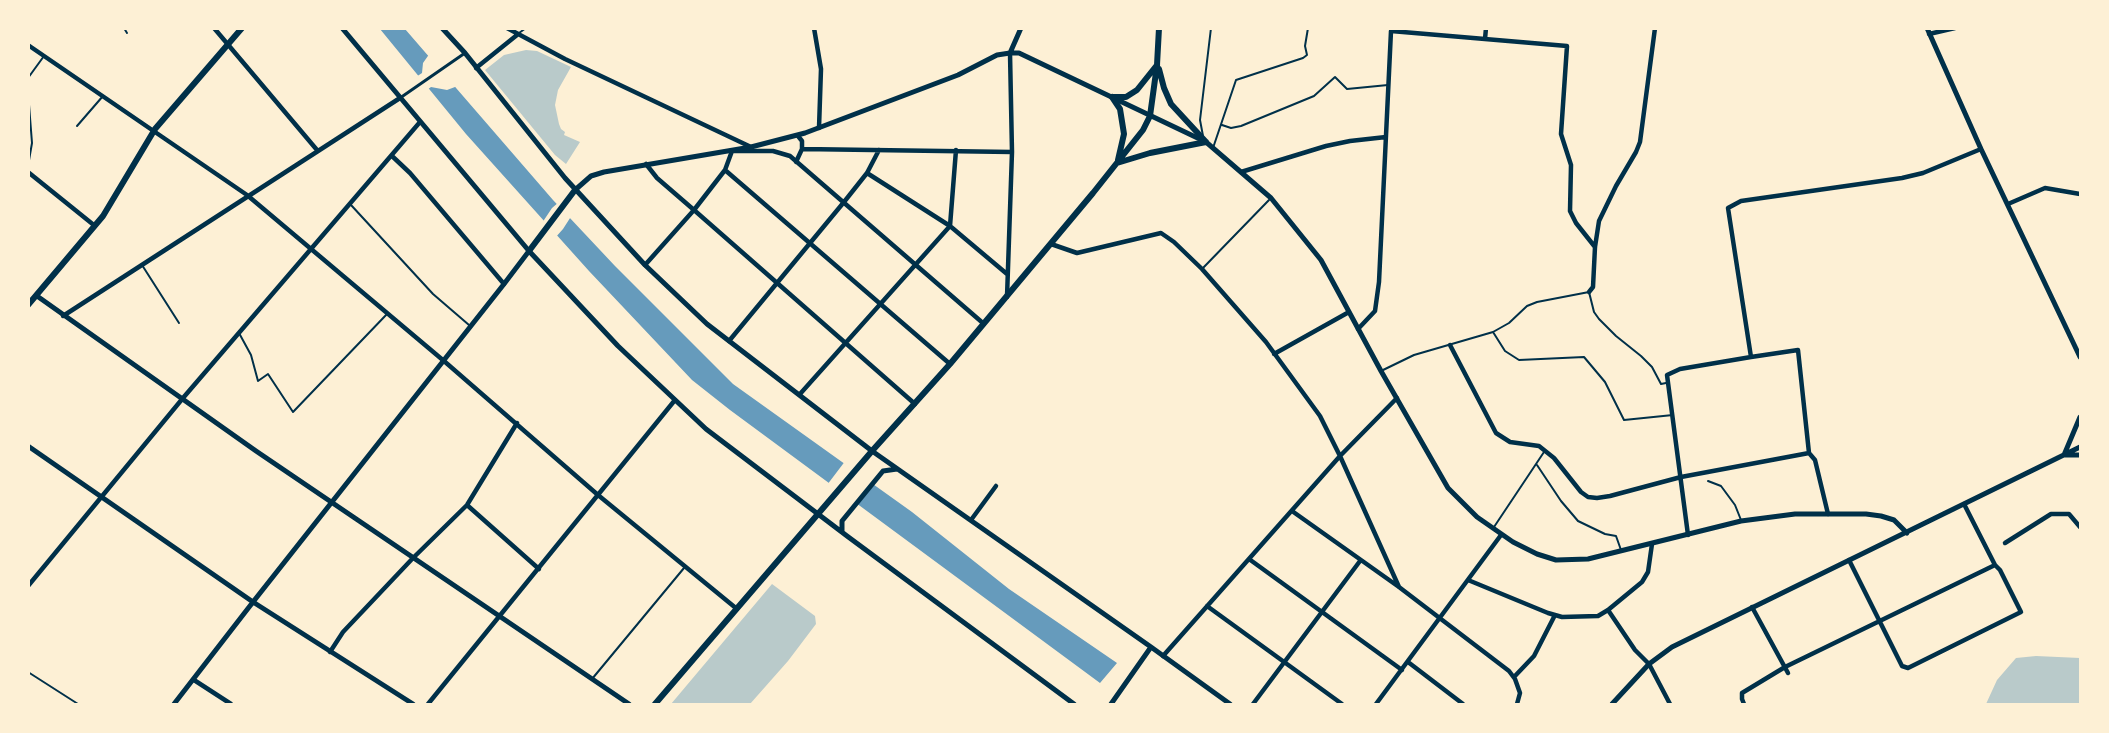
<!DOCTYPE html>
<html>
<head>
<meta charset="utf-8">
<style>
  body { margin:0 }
  #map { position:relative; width:2109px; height:733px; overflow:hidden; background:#fdf0d5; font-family:"PT Sans Narrow",sans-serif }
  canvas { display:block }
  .frame { position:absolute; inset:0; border:30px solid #fdf0d5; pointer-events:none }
</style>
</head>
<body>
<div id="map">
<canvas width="2109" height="733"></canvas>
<div class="frame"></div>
</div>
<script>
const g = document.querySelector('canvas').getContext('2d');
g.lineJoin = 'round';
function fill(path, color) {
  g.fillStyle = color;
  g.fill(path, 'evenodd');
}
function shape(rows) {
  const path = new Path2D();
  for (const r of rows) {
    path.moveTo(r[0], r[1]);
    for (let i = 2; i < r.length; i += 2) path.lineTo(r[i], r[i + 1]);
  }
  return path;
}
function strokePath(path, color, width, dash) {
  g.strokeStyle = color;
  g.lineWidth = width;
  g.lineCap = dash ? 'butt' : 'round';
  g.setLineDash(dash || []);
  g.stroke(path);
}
fill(shape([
  [526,50,537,51,571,67,558,90,555,105,559,124,561,129,565,132,564,135,580,142,566,164,555,155,485,70,504,55],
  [772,584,815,616,816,624,788,661,750,704,671,704],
  [2036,656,2080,658,2080,704,1986,704,1997,680,2016,658]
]), '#b9caca');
fill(shape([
  [380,29,405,29,553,200,615,266,733,384,912,512,1009,589,1117,663,1100,683,730,410,692,380,589,271,466,134]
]), '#669bbc');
fill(shape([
  [430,53,458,84,455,87,447,90,431,87,427,90,416,77,422,73,423,63],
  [559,202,572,215,563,229,555,238,542,223,552,208],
  [846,460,876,482,856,507,827,485]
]), '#fdf0d5');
strokePath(shape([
  [124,28,127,33],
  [519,33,526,28],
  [28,78,44,56],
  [28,92,32,143,28,166],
  [1222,125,1231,128,1241,126,1314,96,1335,77,1347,89,1388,85],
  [77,126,103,96],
  [1203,136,1200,120,1211,28],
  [1213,148,1236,80,1303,58,1307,55,1305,46,1308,28],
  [351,205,433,294,469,325],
  [142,265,179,323],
  [1202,269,1269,200],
  [1493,332,1505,351,1519,360,1584,357,1605,382,1624,420,1673,415],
  [239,333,251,355,258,381,268,374,293,412,387,314],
  [1381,371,1414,355,1493,332,1509,323,1527,306,1537,302,1589,292,1594,312,1599,319,1616,336,1641,356,1652,367,1661,384,1666,383],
  [1537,465,1561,501,1578,521,1605,534,1616,536,1621,550],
  [1708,481,1721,486,1735,505,1741,520],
  [1494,527,1544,452],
  [28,672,78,704],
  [592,679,684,568]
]), '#003049', 2);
strokePath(shape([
  [400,98,465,53]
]), '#003049', 3);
strokePath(shape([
  [214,28,317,150],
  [507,28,565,59,751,147],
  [814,28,821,69,819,128],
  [1929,34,1955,28],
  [1485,39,1486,28],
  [28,45,247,195,444,361,598,495,737,609],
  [476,68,517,35],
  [802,149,1012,152],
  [392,156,410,173,504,284],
  [796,162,802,149,802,141,798,136],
  [646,164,657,178,694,210,915,404],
  [725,170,950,364],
  [28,172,95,226],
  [1241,172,1326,146,1350,141,1386,137],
  [867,173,950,226,1007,274],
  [2008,204,2045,188,2080,194],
  [1051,244,1077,253,1161,233,1174,242,1202,269,1266,342,1320,416,1340,456,1399,587],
  [645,265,694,210,725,170,732,151,773,151,790,156,984,324],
  [1589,292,1593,287,1595,247,1599,221,1616,186,1636,152,1640,142,1655,28],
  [1007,297,1012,152,1010,53],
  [63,316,400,98],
  [1358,329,1375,311,1379,282,1391,31,1567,46,1561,134,1571,165,1570,211,1576,223,1595,247],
  [729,341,844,202,867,173,879,150],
  [1450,345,1496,433,1510,442,1539,446,1554,458,1581,492,1588,497,1597,498,1610,496,1681,477,1809,453],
  [1274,354,1349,312],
  [1751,357,1728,208,1741,201,1902,178,1923,173,1981,149],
  [800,394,950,226,956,150],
  [467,505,539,569],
  [1292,511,1399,587,1509,671,1515,679,1520,693,1517,704],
  [971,520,996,486],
  [1688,535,1667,375,1680,369,1751,357,1798,350,1809,453,1815,460,1828,514],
  [2005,543,2051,514,2069,514,2080,527],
  [1249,559,1402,670],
  [1849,560,1902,666,1908,668,2021,612,2000,570,1995,565],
  [1468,580,1548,613,1562,617,1598,616,1608,610,1642,582,1648,572,1652,544],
  [28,586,183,398,420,122],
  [1207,606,1342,704],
  [1752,607,1788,673],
  [1608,610,1635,650,1649,664,1670,704],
  [330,652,343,632,413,558,467,505,517,423],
  [1163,656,1340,456,1397,398],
  [1408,662,1463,704],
  [1514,677,1534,656,1555,615],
  [194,680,231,704],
  [428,704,675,400],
  [1253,704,1360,561],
  [1376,704,1501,535],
  [1744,704,1742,699,1742,693,1785,667,1995,565,1964,504]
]), '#003049', 4.5);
strokePath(shape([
  [342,28,529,251,618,346,706,429,847,536,1074,704],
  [442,28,465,53,565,178,645,265,707,324,872,451,1151,647,1230,704],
  [1927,28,1981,149,2080,357],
  [1010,53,1021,28],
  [575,190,591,176,604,172,751,147,805,133,958,75,997,55,1010,53,1019,53,1206,142,1271,198,1321,260,1381,371,1448,488,1477,517,1513,542,1537,554,1556,560,1588,559,1741,521,1795,514,1866,514,1881,516,1894,520,1907,533],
  [37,296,256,451,629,704],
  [28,446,253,602,413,704],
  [2064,455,2080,417],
  [2066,455,2080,455],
  [842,532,842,521,883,471,897,469],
  [174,704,253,602,504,284,529,251],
  [1111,704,1151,647],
  [1612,704,1649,664,1672,647,2080,447]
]), '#003049', 5);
strokePath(shape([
  [1159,69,1164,88,1171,104,1206,142],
  [1112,97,1120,109,1124,134,1118,160],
  [1112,97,1126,97,1137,90,1157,65],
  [1117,163,1150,153,1206,142],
  [529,251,575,190],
  [28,305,103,216,155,129,242,28],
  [655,704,872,451,950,364,1093,193,1143,130,1150,116,1157,65,1159,28]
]), '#003049', 6);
</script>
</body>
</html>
